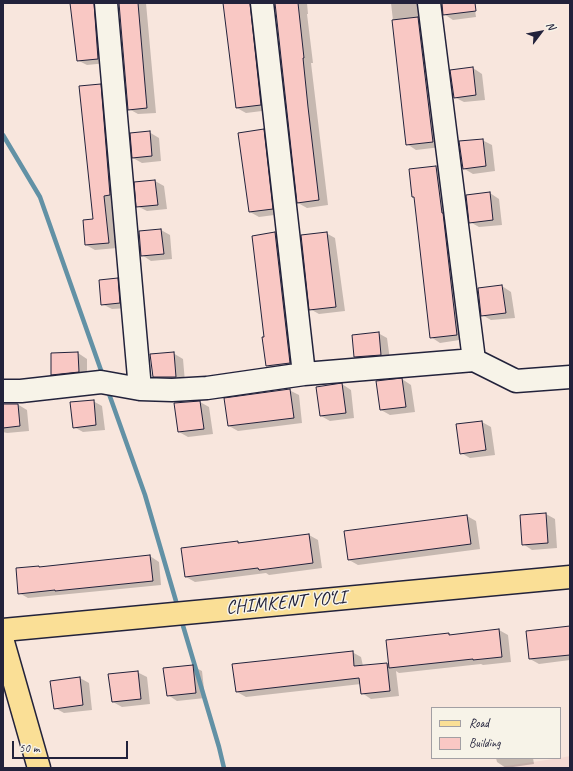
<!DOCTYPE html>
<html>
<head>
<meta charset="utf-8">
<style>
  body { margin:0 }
  #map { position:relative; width:573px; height:771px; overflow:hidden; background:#f8e6dd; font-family:Caveat,sans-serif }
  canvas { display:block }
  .frame { position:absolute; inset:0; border:4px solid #22223b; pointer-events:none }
  .legend { position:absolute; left:431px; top:707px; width:130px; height:52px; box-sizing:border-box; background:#f7f3e8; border:1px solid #a29fa3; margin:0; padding:5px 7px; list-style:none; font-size:12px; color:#22223b }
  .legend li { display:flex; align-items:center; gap:8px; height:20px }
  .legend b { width:20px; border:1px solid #a29fa3 }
  .north { position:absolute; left:521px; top:12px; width:40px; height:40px; -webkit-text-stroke:3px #f7f3e8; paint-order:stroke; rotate:58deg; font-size:11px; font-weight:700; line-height:16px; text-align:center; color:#22223b }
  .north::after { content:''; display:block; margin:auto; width:14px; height:18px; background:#22223b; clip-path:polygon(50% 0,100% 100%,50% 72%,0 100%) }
  .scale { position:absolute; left:12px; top:741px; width:116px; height:18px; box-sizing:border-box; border:2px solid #22223b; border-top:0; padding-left:5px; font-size:12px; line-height:14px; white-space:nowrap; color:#22223b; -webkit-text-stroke:3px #f7f3e8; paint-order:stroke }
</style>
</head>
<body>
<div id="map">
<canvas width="573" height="771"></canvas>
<div class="frame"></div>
<ul class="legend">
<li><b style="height:5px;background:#fadf96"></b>Road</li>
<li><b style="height:11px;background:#f9c8c4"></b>Building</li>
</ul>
<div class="north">N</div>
<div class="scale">50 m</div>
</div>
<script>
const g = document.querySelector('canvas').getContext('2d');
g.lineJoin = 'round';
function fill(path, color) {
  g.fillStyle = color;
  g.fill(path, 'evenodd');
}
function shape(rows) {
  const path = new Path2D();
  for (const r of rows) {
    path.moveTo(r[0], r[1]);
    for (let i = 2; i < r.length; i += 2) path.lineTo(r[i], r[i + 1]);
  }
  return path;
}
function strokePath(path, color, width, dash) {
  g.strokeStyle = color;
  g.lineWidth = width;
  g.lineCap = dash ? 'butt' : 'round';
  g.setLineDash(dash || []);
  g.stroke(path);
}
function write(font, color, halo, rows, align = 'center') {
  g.font = font + ' Caveat,sans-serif';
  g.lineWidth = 3;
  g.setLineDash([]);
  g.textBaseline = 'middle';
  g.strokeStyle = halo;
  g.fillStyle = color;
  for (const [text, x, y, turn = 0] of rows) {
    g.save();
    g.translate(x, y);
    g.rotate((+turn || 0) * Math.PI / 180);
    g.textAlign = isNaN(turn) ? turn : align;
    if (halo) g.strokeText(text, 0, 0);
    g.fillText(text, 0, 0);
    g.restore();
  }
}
fill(shape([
  [570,756,570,768,492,768,560,758]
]), '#f4d9d3');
fill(shape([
  [71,3,104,3,107,63,87,65,77,60],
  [120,3,146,3,156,113,138,114,129,109],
  [224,3,260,3,270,110,246,113,237,108],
  [276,3,307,3,308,14,307,14,313,63,311,63,328,205,307,208,298,203],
  [391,3,427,3,441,147,416,150,407,144],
  [443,3,474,3,476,17,453,20,444,14],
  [473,68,482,74,485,100,464,102,454,97],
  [100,85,109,90,117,248,95,250,86,245,94,220],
  [264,130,273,135,282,214,259,217,250,212],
  [149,132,159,138,161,161,142,163,133,158],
  [482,140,492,145,495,171,473,174,463,168],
  [436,167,445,173,466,339,440,343,431,337],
  [155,181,164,186,167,209,147,211,137,206],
  [490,193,499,199,502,225,479,227,470,222],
  [161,230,170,235,172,259,151,261,142,255],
  [275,233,284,239,299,368,276,371,267,366,265,338,253,236],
  [326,233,335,238,345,311,319,314,310,309],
  [117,279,127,284,129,308,112,309,102,304],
  [502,286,511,292,515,318,491,320,482,315,479,289],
  [378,333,387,338,390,360,364,362,355,357],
  [78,353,87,359,87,377,61,380,52,374],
  [173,353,183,359,185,382,163,382,153,376],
  [402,379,411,385,415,412,390,415,381,410],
  [342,384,351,390,354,418,330,421,321,416],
  [289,390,299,395,302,423,238,431,229,426],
  [93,401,102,406,105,430,83,432,74,427],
  [200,402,209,407,213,434,188,437,179,432,176,404],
  [3,404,17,404,27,410,29,431,7,433,3,432],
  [482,422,491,427,495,455,470,458,461,453,458,425],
  [546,514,555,519,557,548,532,550,523,544],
  [467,516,476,521,480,549,358,565,349,560],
  [309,535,318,540,322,568,269,575,266,573,195,582,186,577,238,542,241,543],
  [150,556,159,562,161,585,28,598,19,593],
  [570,627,570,660,539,664,530,659],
  [499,630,508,635,511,662,483,665,481,664,399,673,396,671,399,696,371,699,362,693,361,684,246,697,237,692,352,652,361,657,363,666,387,664,390,665,449,634,451,635],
  [192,666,202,671,205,698,177,701,168,695],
  [137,672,147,677,150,704,122,707,113,702],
  [80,678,89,683,92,710,64,713,55,708],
  [496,758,533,758,534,764,506,768,497,762]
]), '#0003');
strokePath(shape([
  [3,135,40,197,103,376],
  [108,391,145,495,178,608],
  [181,619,219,747,224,768]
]), '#6291a5', 4.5);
const building = shape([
  [70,3,94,3,98,59,77,61,70,3],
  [119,3,138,3,147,108,128,110,119,3],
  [223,3,250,3,261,105,236,108,223,3],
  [275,3,298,3,304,58,303,58,308,107,319,200,297,203,275,3],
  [442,3,475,3,476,11,443,15,442,3],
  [418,17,433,142,406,145,392,20,418,17],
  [473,67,476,95,454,98,450,70,473,67],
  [101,84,110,195,104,196,109,243,85,245,83,220,93,219,79,86,101,84],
  [264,129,273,209,249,212,238,133,264,129],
  [150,131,152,156,132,158,130,133,150,131],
  [483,139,486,166,463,169,459,141,483,139],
  [436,166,442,213,443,213,457,335,430,338,414,197,412,197,409,169,436,166],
  [155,180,158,205,136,207,134,182,155,180],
  [490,192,493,220,469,223,466,195,490,192],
  [161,229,164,254,141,256,139,231,161,229],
  [275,232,290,363,266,366,262,337,264,337,252,236,275,232],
  [327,232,336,307,309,310,301,235,327,232],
  [118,278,120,303,101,305,99,280,118,278],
  [502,285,506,313,481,316,478,288,502,285],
  [379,332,381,355,354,357,352,335,379,332],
  [78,352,79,372,51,375,51,353,78,352],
  [174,352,176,377,153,377,150,354,174,352],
  [402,378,406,407,380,410,376,381,402,378],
  [342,383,346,413,320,416,316,387,342,383],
  [290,389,294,418,228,426,224,398,290,389],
  [94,400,96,425,73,428,70,402,94,400],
  [200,401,204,429,178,432,174,403,200,401],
  [3,404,18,404,20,426,3,428,3,404],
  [482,421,486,450,460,454,456,424,482,421],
  [546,513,548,543,522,545,520,515,546,513],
  [467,515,471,544,348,560,344,531,467,515],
  [309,534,313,563,259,570,258,568,185,577,181,548,238,541,238,543,309,534],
  [150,555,153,581,55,591,55,590,18,594,16,568,39,566,39,567,150,555],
  [570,626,570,655,529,659,526,631,570,626],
  [499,629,502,657,473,660,473,659,389,668,386,640,449,633,449,635,499,629],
  [353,651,354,666,387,663,390,691,361,694,359,678,236,692,232,664,353,651],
  [193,665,196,693,167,696,163,668,193,665],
  [138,671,141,699,112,702,108,674,138,671],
  [80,677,83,705,54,709,50,681,80,677]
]);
fill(building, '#f9c8c4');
strokePath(building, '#22223b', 1);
const minor = shape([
  [106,3,140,389],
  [262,3,304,374],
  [429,3,474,360],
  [3,391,21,391,101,382,140,389,172,390,207,388,304,374,474,360,516,381,570,377]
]);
const major = shape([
  [3,642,39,768]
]);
const highway = shape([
  [3,630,570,577]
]);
strokePath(minor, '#22223b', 25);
strokePath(major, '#22223b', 25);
strokePath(highway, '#22223b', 25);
strokePath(minor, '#f7f3e8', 22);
strokePath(major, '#fadf96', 22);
strokePath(highway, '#fadf96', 22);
write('19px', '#22223b', '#f7f3e8', [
  ["CHIMKENT YO‘LI",286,603,-5]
]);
</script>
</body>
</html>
